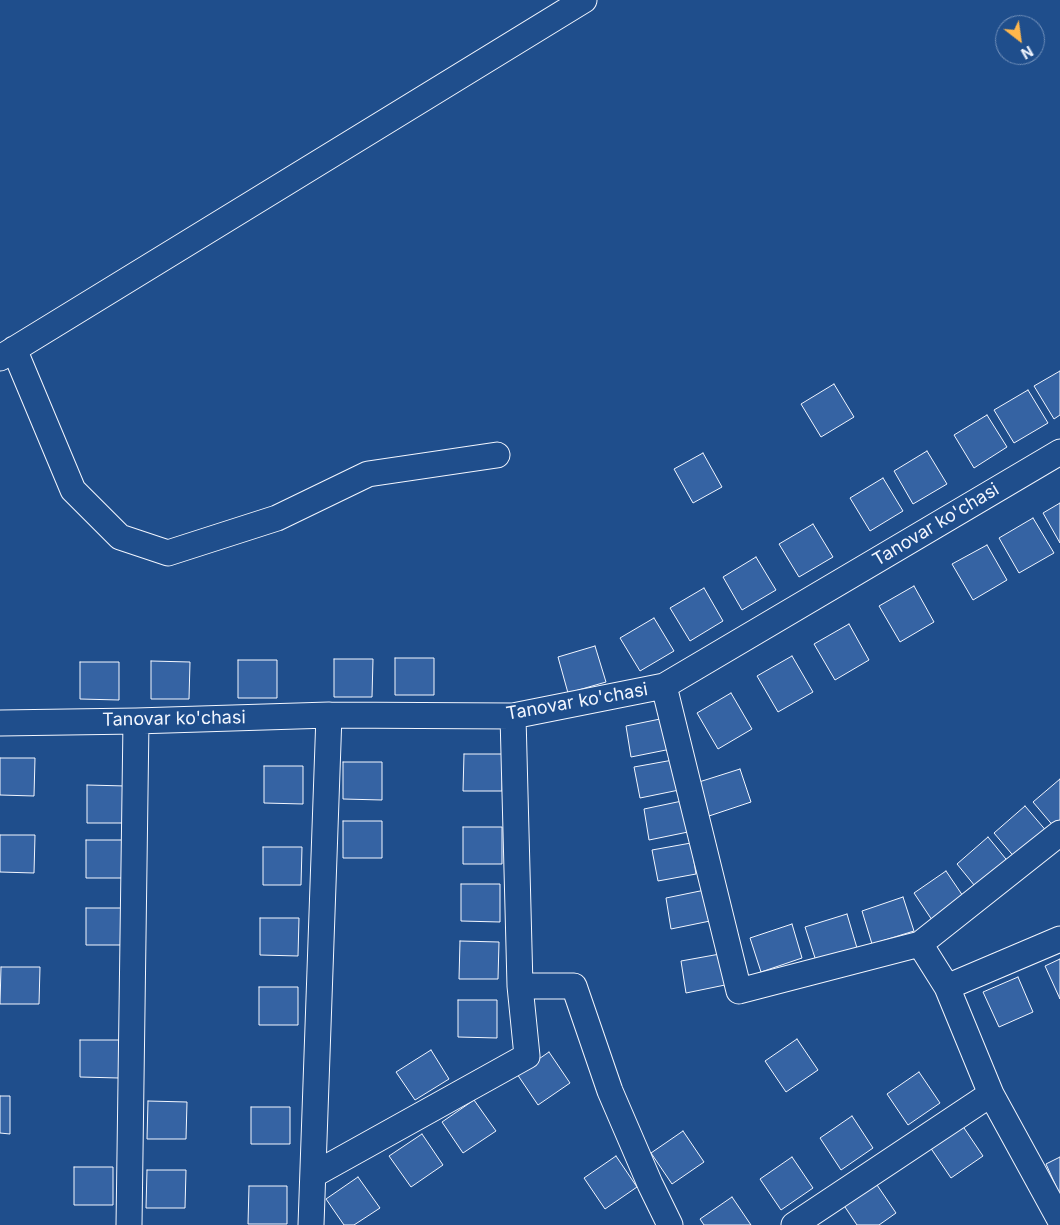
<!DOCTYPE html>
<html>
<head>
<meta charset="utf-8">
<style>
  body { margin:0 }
  #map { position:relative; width:1060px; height:1225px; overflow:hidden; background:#1f4e8c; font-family:Inter,sans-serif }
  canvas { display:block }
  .north { position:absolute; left:995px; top:15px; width:50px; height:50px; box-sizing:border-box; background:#1f4e8c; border:1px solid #7391ba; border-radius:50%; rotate:150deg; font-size:14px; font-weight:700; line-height:20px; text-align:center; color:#f2f6ff }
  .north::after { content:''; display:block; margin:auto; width:18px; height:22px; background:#ffb74d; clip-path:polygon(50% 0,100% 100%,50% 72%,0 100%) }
</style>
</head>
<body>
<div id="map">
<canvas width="1060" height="1225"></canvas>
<div class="north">N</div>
</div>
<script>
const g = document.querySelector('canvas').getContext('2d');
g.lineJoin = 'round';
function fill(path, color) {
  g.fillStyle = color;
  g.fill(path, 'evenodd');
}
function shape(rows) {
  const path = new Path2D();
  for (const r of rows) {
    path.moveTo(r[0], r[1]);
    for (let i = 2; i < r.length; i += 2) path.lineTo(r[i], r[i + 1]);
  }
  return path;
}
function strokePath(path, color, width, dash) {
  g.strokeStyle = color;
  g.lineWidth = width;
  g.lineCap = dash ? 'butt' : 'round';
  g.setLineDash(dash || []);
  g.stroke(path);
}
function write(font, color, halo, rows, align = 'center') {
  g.font = font + ' Inter,sans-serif';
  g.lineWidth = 4;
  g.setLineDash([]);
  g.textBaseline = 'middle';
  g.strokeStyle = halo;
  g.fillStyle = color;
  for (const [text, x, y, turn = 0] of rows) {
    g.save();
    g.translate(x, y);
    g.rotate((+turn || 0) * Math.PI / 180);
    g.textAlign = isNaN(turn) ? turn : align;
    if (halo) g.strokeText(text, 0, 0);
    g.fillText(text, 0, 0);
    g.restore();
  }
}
const building = shape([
  [1060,371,1060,415,1054,419,1034,386,1060,371],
  [834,384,854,417,821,437,801,404,834,384],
  [1028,390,1048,423,1014,443,994,410,1028,390],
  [987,415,1007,447,974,468,954,435,987,415],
  [927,451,947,484,913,504,894,471,927,451],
  [703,453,722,487,693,503,674,469,703,453],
  [883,478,903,511,870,531,850,498,883,478],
  [1060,503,1060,543,1043,513,1060,503],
  [1033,518,1054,553,1019,573,999,538,1033,518],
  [813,524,833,557,799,577,779,544,813,524],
  [987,545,1007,580,973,600,952,564,987,545],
  [756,557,776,590,742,610,723,577,756,557],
  [914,586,934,622,900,642,879,606,914,586],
  [704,588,723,621,690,641,670,608,704,588],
  [654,618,674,651,640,671,620,638,654,618],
  [849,624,869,660,835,680,814,644,849,624],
  [595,646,606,682,568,693,558,657,595,646],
  [792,656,813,692,778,712,757,676,792,656],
  [395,658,434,658,434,695,395,695,395,658],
  [334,659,373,659,372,697,334,697,334,659],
  [238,660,277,660,277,698,238,698,238,660],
  [151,661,190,662,189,699,151,699,151,661],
  [80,662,119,662,119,700,80,699,80,662],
  [731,693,752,729,718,749,697,713,731,693],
  [665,718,671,749,631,757,626,726,665,718],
  [464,754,503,754,502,791,463,791,464,754],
  [0,758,35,758,34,796,0,795,0,758],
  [673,760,679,790,640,798,634,767,673,760],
  [343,762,382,762,382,800,343,799,343,762],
  [264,766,303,766,303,804,264,803,264,766],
  [740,769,751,802,709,816,699,782,740,769],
  [1060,779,1060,824,1055,828,1033,802,1060,779],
  [87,785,126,786,126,823,87,823,87,785],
  [682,801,688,832,649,840,644,809,682,801],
  [1025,806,1048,833,1016,859,994,833,1025,806],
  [343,821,382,821,382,858,343,858,343,821],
  [463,827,502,827,502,864,463,864,463,827],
  [0,835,35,835,34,873,0,872,0,835],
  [988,837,1010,864,979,891,957,864,988,837],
  [86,840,125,840,125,878,86,878,86,840],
  [691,843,696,874,658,881,652,850,691,843],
  [263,847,302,847,301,885,263,885,263,847],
  [946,871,965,899,932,920,914,893,946,871],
  [461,884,500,884,500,922,461,921,461,884],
  [705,890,710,921,671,929,666,898,705,890],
  [903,897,914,931,872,944,862,911,903,897],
  [86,908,125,908,124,945,86,945,86,908],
  [847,914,857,948,816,961,805,927,847,914],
  [260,918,299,918,298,956,260,955,260,918],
  [792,924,802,958,761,972,750,938,792,924],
  [460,941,499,942,498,979,459,979,460,941],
  [720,954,725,985,686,993,681,961,720,954],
  [1060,959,1060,999,1045,966,1060,959],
  [1,967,40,967,39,1004,0,1004,1,967],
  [1018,977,1033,1012,999,1027,983,992,1018,977],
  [259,987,298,987,298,1025,259,1025,259,987],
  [458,1000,497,1000,497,1038,458,1037,458,1000],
  [797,1039,818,1070,786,1092,765,1061,797,1039],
  [80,1040,119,1040,119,1078,80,1077,80,1040],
  [431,1050,449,1079,415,1100,396,1072,431,1050],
  [549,1052,570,1083,538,1105,517,1074,549,1052],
  [919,1072,940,1103,908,1125,887,1094,919,1072],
  [0,1096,10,1096,10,1134,0,1133,0,1096],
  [474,1100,496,1131,463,1153,442,1122,474,1100],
  [148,1101,187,1102,186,1139,147,1139,148,1101],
  [251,1107,290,1107,290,1144,251,1144,251,1107],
  [852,1116,873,1148,841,1170,820,1138,852,1116],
  [962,1125,983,1156,951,1178,930,1147,962,1125],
  [683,1131,704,1162,672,1184,651,1153,683,1131],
  [422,1134,443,1165,411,1187,389,1156,422,1134],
  [616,1156,637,1187,605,1209,584,1178,616,1156],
  [792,1157,813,1188,781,1210,760,1179,792,1157],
  [1060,1157,1060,1195,1046,1164,1060,1157],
  [74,1167,113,1167,113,1205,74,1205,74,1167],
  [147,1170,186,1170,185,1208,146,1208,147,1170],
  [358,1177,380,1208,354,1225,344,1225,326,1199,358,1177],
  [875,1182,896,1213,879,1225,857,1225,843,1204,875,1182],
  [249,1186,287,1186,287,1224,248,1224,249,1186],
  [732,1197,751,1225,704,1225,700,1219,732,1197]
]);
fill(building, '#3563a3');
strokePath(building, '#f2f6ff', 1);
const minor = shape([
  [14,349,73,490,120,537,168,553,277,518,368,474,497,455],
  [0,358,584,0],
  [664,686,739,991,920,944,1060,833],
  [0,723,136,721,329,715,513,716,664,686,1060,452],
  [920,944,947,987,991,1094,1060,1220],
  [520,986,574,986,610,1091,650,1184,670,1225],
  [947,987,1060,939],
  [313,1175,527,1056,520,986,513,716],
  [129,1225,136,721],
  [311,1225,329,715],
  [794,1225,991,1094]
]);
strokePath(minor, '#f2f6ff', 27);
strokePath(minor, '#1f4e8c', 25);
write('18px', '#f2f6ff', '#1f4e8c', [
  ["Tanovar ko'chasi",936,525,-31],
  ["Tanovar ko'chasi",577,702,-10],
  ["Tanovar ko'chasi",174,719,-1]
]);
</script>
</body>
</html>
